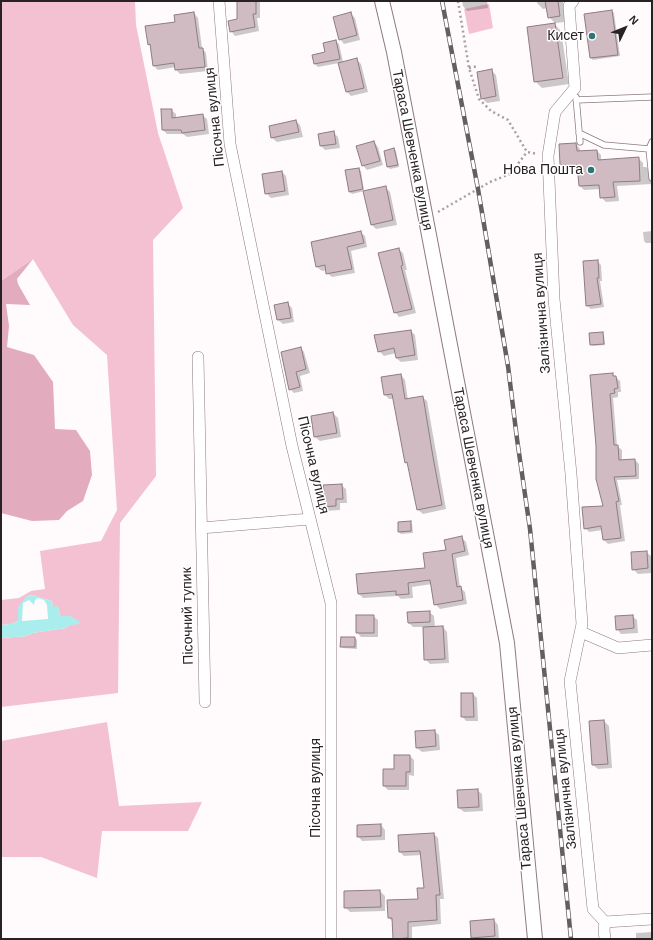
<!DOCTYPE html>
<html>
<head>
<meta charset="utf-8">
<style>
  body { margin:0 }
  #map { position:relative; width:653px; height:940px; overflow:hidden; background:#fffafc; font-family:Helvetica,sans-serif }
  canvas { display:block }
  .frame { position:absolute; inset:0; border:2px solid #292224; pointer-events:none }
  .north { position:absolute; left:605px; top:8px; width:40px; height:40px; -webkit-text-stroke:3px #fff; paint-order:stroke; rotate:47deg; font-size:11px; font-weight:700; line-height:16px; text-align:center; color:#292224 }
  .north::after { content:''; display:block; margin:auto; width:14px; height:18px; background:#292224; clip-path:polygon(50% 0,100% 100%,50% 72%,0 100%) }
</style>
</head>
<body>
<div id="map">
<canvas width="653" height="940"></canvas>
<div class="frame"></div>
<div class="north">N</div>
</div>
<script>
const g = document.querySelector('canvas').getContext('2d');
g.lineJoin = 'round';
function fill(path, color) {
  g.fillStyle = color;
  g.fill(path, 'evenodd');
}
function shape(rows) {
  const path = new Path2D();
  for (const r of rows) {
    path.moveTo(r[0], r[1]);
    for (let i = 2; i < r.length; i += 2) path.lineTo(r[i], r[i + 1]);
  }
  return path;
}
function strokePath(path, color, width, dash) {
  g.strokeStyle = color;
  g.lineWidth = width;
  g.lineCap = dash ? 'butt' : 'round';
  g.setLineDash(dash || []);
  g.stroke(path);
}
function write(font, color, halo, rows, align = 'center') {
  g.font = font + ' Helvetica,sans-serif';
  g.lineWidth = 3;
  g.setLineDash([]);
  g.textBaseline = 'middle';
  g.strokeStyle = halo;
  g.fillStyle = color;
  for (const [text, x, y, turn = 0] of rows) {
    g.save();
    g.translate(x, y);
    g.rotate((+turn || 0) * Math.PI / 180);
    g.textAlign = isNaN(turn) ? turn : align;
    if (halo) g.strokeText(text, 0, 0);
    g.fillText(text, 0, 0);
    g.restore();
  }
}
fill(shape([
  [1,1,135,1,136,25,158,133,183,208,153,240,156,476,120,523,118,693,1,707,1,638,28,636,32,633,66,628,69,625,78,623,70,616,60,616,58,607,53,607,52,601,32,595,27,596,18,608,18,621,11,624,1,625,1,600,19,598,31,591,45,589,40,551,101,541,117,510,107,355,73,325,33,259,1,281],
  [489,4,493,28,469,34,464,9],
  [107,722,119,806,202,802,188,831,102,831,97,878,41,857,1,857,1,741]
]), '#f3c1d2');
fill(shape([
  [33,259,17,279,18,284,30,305,6,304,9,326,7,347,34,355,53,382,55,429,76,430,90,451,92,475,83,501,67,511,59,520,32,521,1,513,1,281]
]), '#e3abbe');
fill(shape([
  [32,595,52,601,53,607,58,606,60,616,70,616,79,621,80,624,69,625,66,628,32,633,28,636,1,638,1,625,11,624,18,621,18,608,21,603,27,596],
  [38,598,44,600,47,605,48,619,22,621,23,603,29,600,34,605,35,600]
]), '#a9eeec');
fill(shape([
  [238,1,260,1,260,18,257,18,259,31,235,36,231,31,238,20],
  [462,1,487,1,488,8,467,11,463,6],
  [537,1,563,1,565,22,555,23,549,17,548,8,543,9,537,3],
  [612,11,614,13,620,56,593,60,591,58],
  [194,13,198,18,202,48,206,53,208,71,180,74,176,70,176,67,158,70,154,66,151,46,149,44,176,23],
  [350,13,355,18,360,40,344,44,340,39],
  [554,24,561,31,569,84,542,88,535,81],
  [335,41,339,44,343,62,356,59,361,64,368,92,351,96,347,92,339,63,318,67,315,64,326,53],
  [491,70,496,75,500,101,487,103,482,98],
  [171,110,176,114,176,118,202,115,207,119,209,134,187,137,183,134,167,134,163,130],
  [296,121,300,125,303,137,277,142,272,138,270,126],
  [333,132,338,137,340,148,325,150,321,146,319,135],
  [374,142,378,147,383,165,367,170,363,165],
  [576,144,580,149,580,152,597,151,601,155,601,161,638,158,643,163,643,167,646,167,650,171,652,184,617,186,619,201,606,202,601,197,601,189,584,190,580,186,579,169,565,169,561,165],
  [394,149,396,151,399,167,390,169,388,167,385,151],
  [359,169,361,171,364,191,352,194,350,192],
  [282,172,286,176,289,195,271,198,266,193],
  [385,187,390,192,397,225,376,229,372,225],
  [652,231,652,243,646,243,644,241,643,232],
  [360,232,365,236,367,247,351,251,355,273,332,277,327,273,327,270,322,271,317,267],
  [398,249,403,253,407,270,405,270,416,313,399,317,395,312],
  [597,261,601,265,602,281,600,281,604,307,591,309,587,306],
  [287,303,292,308,294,322,283,324,278,320],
  [411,331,415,335,418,360,401,362,396,358,396,353,384,356,379,351],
  [602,333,604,335,605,345,593,346,591,344],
  [301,348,304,352,310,373,300,376,303,391,294,393,290,389],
  [612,374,620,381,621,392,618,392,618,397,613,398,617,446,622,450,622,461,635,460,639,464,639,479,617,480,622,505,620,505,625,541,608,544,604,540,603,530,589,532,585,528,604,507,597,478],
  [401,375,405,380,408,400,422,397,427,401,446,509,423,514,418,510,409,466,406,462,394,399,389,399,385,395],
  [333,413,338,418,341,437,320,441,315,437,312,417],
  [341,485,346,489,347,503,340,503,340,510,325,511,321,507,325,492],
  [410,522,412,524,413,533,401,534,399,532],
  [462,538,466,542,469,555,456,558,460,587,465,592,467,604,440,609,435,604,432,584,412,587,413,598,401,599,398,596,363,598,359,594,426,569],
  [646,552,651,556,652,573,638,574,633,569],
  [429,612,434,616,435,628,443,627,447,632,449,663,430,664,425,659,424,627,413,627,409,623],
  [373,616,378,620,378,637,361,637,357,632],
  [632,616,637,620,638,633,621,634,617,629],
  [342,638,355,638,357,640,357,649,343,648,341,646],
  [473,694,477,698,478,721,466,721,462,716],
  [604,721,609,726,612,768,598,769,593,765],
  [434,731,439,735,440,750,422,752,417,748],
  [410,756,414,760,414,776,409,775,409,790,388,790,384,786,395,770],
  [477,790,482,794,483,811,464,812,459,808],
  [381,825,385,830,385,840,362,841,358,836],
  [434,834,438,838,444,899,440,899,441,924,412,927,412,939,394,939,393,922,389,918,419,900,425,889,422,855,404,856,400,852],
  [380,891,385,896,385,911,350,912,345,907,345,892],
  [494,920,498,925,499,939,474,939,472,938],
  [652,932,652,939,636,939,636,933]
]), '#0003');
const building = shape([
  [237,1,256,1,256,14,253,14,255,27,230,32,228,21,237,19,237,1],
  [545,1,558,1,560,16,548,18,545,1],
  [612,10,618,55,590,58,584,14,612,10],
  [194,12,199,48,203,48,205,67,175,70,174,63,153,66,150,44,148,45,145,26,175,22,174,15,194,12],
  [351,12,357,35,339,40,333,17,351,12],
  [555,23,563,78,534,82,527,27,555,23],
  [336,40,340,59,314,64,312,55,325,52,323,43,336,40],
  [357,58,364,88,346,92,338,63,357,58],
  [492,69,496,96,481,99,477,72,492,69],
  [161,109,172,109,172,118,203,114,205,130,182,133,181,130,162,130,161,109],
  [296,120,299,132,271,138,269,126,296,120],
  [334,131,336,144,320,146,318,134,334,131],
  [374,141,380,161,362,166,356,146,374,141],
  [576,143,577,151,597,150,598,160,639,157,640,181,613,182,615,197,600,198,599,185,579,186,577,165,560,165,559,144,576,143],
  [394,148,398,165,387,167,384,151,394,148],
  [359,168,363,189,349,192,345,170,359,168],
  [282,171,285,191,265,194,262,174,282,171],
  [386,186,393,220,371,225,363,191,386,186],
  [361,231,364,243,347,247,352,269,326,274,325,265,316,267,311,242,361,231],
  [399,248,403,265,401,266,412,309,394,313,378,253,399,248],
  [598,260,599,278,597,278,601,304,586,306,583,261,598,260],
  [288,302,291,318,277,320,274,305,288,302],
  [411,330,415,355,396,358,394,348,378,352,374,335,411,330],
  [603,332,604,344,590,345,589,333,603,332],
  [301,347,306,369,296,372,300,387,289,390,281,352,301,347],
  [613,373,613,376,616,376,618,388,614,389,615,393,610,394,614,445,618,445,619,460,635,459,636,476,614,477,619,501,616,502,621,538,603,540,601,526,584,529,582,507,603,506,596,479,596,446,590,375,613,373],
  [401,374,405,399,423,396,433,457,442,505,417,510,407,462,405,463,392,394,384,395,381,377,401,374],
  [333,412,337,433,314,437,311,416,333,412],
  [342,484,343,499,336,499,336,506,320,507,318,491,324,491,323,485,342,484],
  [411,521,411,531,398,532,398,522,411,521],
  [462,536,465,551,452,554,457,587,461,586,463,600,434,605,430,580,408,583,409,594,396,595,396,591,358,594,356,574,425,568,423,553,446,550,444,540,462,536],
  [647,551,648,568,632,570,631,552,647,551],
  [430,611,430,622,408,623,407,612,430,611],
  [356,615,374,615,374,633,356,633,356,615],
  [633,615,634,628,616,630,615,616,633,615],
  [443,626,445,659,424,660,423,627,443,626],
  [341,637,355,637,355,647,340,647,341,637],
  [461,693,473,693,474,717,461,717,461,693],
  [604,720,608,764,592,765,589,721,604,720],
  [435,730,436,746,416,748,415,731,435,730],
  [394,755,410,755,410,772,406,772,406,786,383,786,383,769,394,769,394,755],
  [478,789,479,807,458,808,457,790,478,789],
  [381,824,381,836,357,837,357,825,381,824],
  [434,833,440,895,436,895,437,920,408,922,408,938,393,939,392,918,388,918,387,900,418,899,417,888,424,888,420,851,399,852,398,835,434,833],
  [380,890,381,907,344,908,344,891,380,890],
  [494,919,495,936,471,938,470,921,494,919]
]);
fill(building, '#cfbbc1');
strokePath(building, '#8f7c83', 1);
const service = shape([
  [576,97,580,142],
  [576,100,652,97],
  [579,133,604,145,649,149,652,142],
  [649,149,652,178]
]);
const minor = shape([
  [219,1,230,144,292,446,331,603,331,939],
  [573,1,569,6,575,88,555,112,548,156,554,299,571,474,582,624,570,681,593,909,605,922,604,930,605,939],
  [198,357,205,702],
  [201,528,310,519],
  [581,632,618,648,652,645],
  [605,922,652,919]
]);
const tertiary = shape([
  [382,1,394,52,507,643,535,939]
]);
strokePath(service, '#8d7a81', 7);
strokePath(minor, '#8d7a81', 12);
strokePath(tertiary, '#8d7a81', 16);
strokePath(shape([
  [458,1,469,68,479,99,491,111,508,120,527,152,538,154],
  [469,68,478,66],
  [438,212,490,182,510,174,527,152]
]), '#a6a0a2', 2.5, [2, 3]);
strokePath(service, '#fff', 5.5);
strokePath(minor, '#fff', 11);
strokePath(tertiary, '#fff', 14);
const rail = shape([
  [442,1,478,189,508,366,517,439,530,529,571,939]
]);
strokePath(rail, '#655e60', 4.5);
strokePath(rail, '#fff', 3, [9]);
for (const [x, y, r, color] of [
  [592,36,4,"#2c7574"],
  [591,170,4,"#2c7574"]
]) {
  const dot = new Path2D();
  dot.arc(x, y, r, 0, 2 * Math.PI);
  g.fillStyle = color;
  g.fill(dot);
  strokePath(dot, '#fff', 1.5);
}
write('14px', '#292224', '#fff', [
  ["Кисет",584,36],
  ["Нова Пошта",583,170]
], 'right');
write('14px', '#292224', '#fff', [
  ["Пісочна вулиця",215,117,-96],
  ["Тараса Шевченка вулиця",412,150,79],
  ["Залізнична вулиця",542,313,-94],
  ["Пісочна вулиця",313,465,77],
  ["Тараса Шевченка вулиця",473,468,79],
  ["Пісочний тупик",188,616,-91],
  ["Пісочна вулиця",316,788,-90],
  ["Тараса Шевченка вулиця",520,788,-95],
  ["Залізнична вулиця",566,789,-96]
]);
</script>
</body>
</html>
